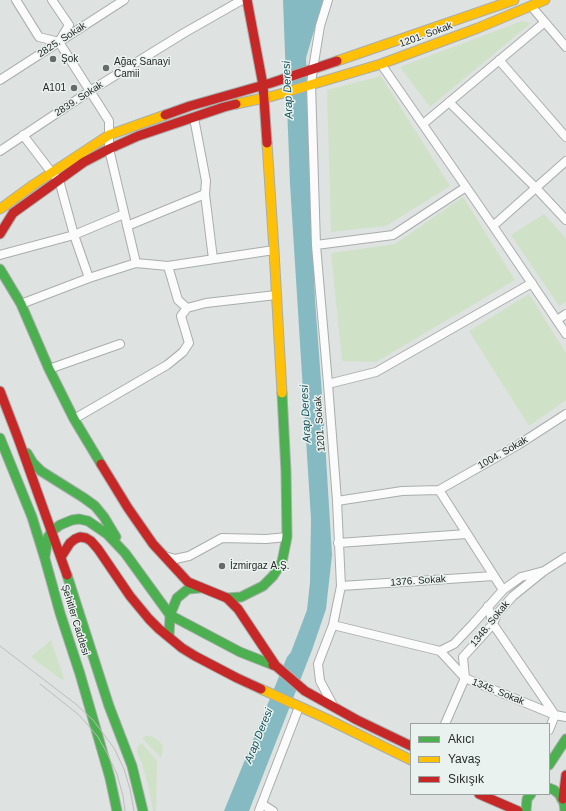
<!DOCTYPE html>
<html>
<head>
<meta charset="utf-8">
<style>
  body { margin:0 }
  #map { position:relative; width:566px; height:811px; overflow:hidden; background:#dee3e1; font-family:Arial,sans-serif }
  canvas { display:block }
  .legend { position:absolute; left:410px; top:723px; width:140px; height:72px; box-sizing:border-box; background:#eaf2ef; border:1px solid #9ca29f; margin:0; padding:5px 7px; list-style:none; font-size:12px; color:#262928 }
  .legend li { display:flex; align-items:center; gap:8px; height:20px }
  .legend b { width:20px; border:1px solid #9ca29f }
</style>
</head>
<body>
<div id="map">
<canvas width="566" height="811"></canvas>
<ul class="legend">
<li><b style="height:5px;background:#4caf50"></b>Akıcı</li>
<li><b style="height:5px;background:#ffc107"></b>Yavaş</li>
<li><b style="height:5px;background:#c62828"></b>Sıkışık</li>
</ul>
</div>
<script>
const g = document.querySelector('canvas').getContext('2d');
g.lineJoin = 'round';
function fill(path, color) {
  g.fillStyle = color;
  g.fill(path, 'evenodd');
}
function shape(rows) {
  const path = new Path2D();
  for (const r of rows) {
    path.moveTo(r[0], r[1]);
    for (let i = 2; i < r.length; i += 2) path.lineTo(r[i], r[i + 1]);
  }
  return path;
}
function strokePath(path, color, width, dash) {
  g.strokeStyle = color;
  g.lineWidth = width;
  g.lineCap = dash ? 'butt' : 'round';
  g.setLineDash(dash || []);
  g.stroke(path);
}
function write(font, color, halo, rows, align = 'center') {
  g.font = font + ' Arial,sans-serif';
  g.lineWidth = 3;
  g.setLineDash([]);
  g.textBaseline = 'middle';
  g.strokeStyle = halo;
  g.fillStyle = color;
  for (const [text, x, y, turn = 0] of rows) {
    g.save();
    g.translate(x, y);
    g.rotate((+turn || 0) * Math.PI / 180);
    g.textAlign = isNaN(turn) ? turn : align;
    if (halo) g.strokeText(text, 0, 0);
    g.fillText(text, 0, 0);
    g.restore();
  }
}
fill(shape([
  [522,21,531,23,430,107,400,67],
  [381,76,450,186,386,226,331,232,327,90],
  [463,197,515,280,376,362,342,361,331,253,395,244],
  [544,214,566,238,566,302,559,306,511,235],
  [529,294,566,353,566,400,529,426,469,331],
  [51,640,64,678,62,680,31,657],
  [146,736,151,736,155,738,159,741,162,745,163,749,162,754,161,758,142,738],
  [142,743,157,761,156,811,153,811,149,788,142,764,137,752,137,747]
]), '#cfe1c7');
fill(shape([
  [283,0,323,0,306,58,315,300,323,408,332,555,326,609,312,650,249,811,224,811,287,657,291,652,307,610,310,582,311,519,290,184]
]), '#86bac2');
const street = shape([
  [16,0,39,37,59,42,109,121,109,149,136,263],
  [52,0,69,25,60,40],
  [328,0,320,26,313,69,311,84,316,245,328,384,337,501,341,586,333,625,318,664,320,681,334,707],
  [531,6,566,47],
  [499,60,566,137],
  [381,64,493,226,566,334],
  [0,80,124,0],
  [449,102,536,188,566,220],
  [194,118,206,181,205,194,213,259],
  [423,124,545,22],
  [23,135,52,173,59,180,74,235,89,278],
  [0,151,90,91,184,33,242,0],
  [127,226,205,194],
  [493,226,566,161],
  [316,245,393,235,466,187],
  [0,255,74,235,124,214],
  [21,304,89,278,136,263,168,266,274,250],
  [187,308,206,303,276,295],
  [557,320,566,314],
  [49,369,120,344],
  [328,384,376,372,532,283],
  [74,419,167,365,183,352,189,343,181,316,187,308,178,300,168,266],
  [439,490,518,445,566,414],
  [337,501,402,491,439,490,503,590],
  [338,543,467,534],
  [165,556,175,559,189,556,222,538,266,539,287,537],
  [341,586,494,576],
  [488,606,493,624,555,715,549,730],
  [333,625,440,651,454,644,473,624,503,590,521,577,544,571],
  [440,651,465,678,555,715,566,717],
  [465,678,463,657,493,624,497,614,513,596,544,571,566,557],
  [445,724,465,678],
  [262,804,273,811],
  [259,811,299,707]
]);
const fast = shape([
  [0,269,21,304,49,369,74,419,101,464],
  [0,438,32,517,45,559,60,613,80,674,110,778,117,811],
  [27,453,33,463,41,471,84,498,95,506,104,517,116,537],
  [45,556,48,537,52,531,60,525,72,520,79,519,88,521,107,534,125,553,170,615,240,652,273,665],
  [67,575,109,706,132,766,143,811],
  [227,598,241,597,263,586,273,576,282,562,287,537,286,472,282,393],
  [169,637,170,615,177,598,188,589,200,588],
  [549,765,566,739],
  [549,788,554,790,559,794,564,803,565,811],
  [526,811,527,799,531,794]
]);
const slow = shape([
  [337,61,514,0],
  [236,104,273,96,381,64,478,28,545,0],
  [267,143,274,250,282,393],
  [0,209,33,185,109,135,165,115],
  [261,689,327,719,411,760]
]);
const jam = shape([
  [247,0,263,85,267,143],
  [165,115,190,106,271,83,337,61],
  [0,234,13,213,84,162,109,149,138,136,224,107,236,104],
  [0,391,18,438,67,575],
  [101,464,128,508,153,544,188,582,227,598,238,609,276,666],
  [61,557,70,543,75,539,80,537,86,538,91,541,98,549,130,596,149,619,159,629,182,648,195,656,237,678,261,689],
  [273,665,276,666,305,691,357,720,411,746],
  [479,794,518,811],
  [563,799,566,775]
]);
strokePath(street, '#a9adac', 10);
strokePath(fast, '#a9adac', 11);
strokePath(slow, '#a9adac', 11);
strokePath(jam, '#a9adac', 11);
strokePath(street, '#fafbfa', 8);
strokePath(fast, '#4caf50', 9);
strokePath(slow, '#ffc107', 9);
strokePath(jam, '#c62828', 9);
strokePath(shape([
  [0,646,77,705,93,720,114,748,124,769,130,789,134,811],
  [40,684,79,715,87,724,98,737,107,753,117,774,123,796,125,811]
]), '#bbbdbc', 1);
for (const [x, y, r, color] of [
  [53,59,4,"#666a69"],
  [106,68,4,"#666a69"],
  [74,88,4,"#666a69"],
  [222,566,4,"#666a69"]
]) {
  const dot = new Path2D();
  dot.arc(x, y, r, 0, 2 * Math.PI);
  g.fillStyle = color;
  g.fill(dot);
  strokePath(dot, '#eaf2ef', 1.5);
}
write('10px', '#262928', '#eaf2ef', [
  ["1201. Sokak",426,35,-20],
  ["2825. Sokak",62,40,-33],
  ["2839. Sokak",79,99,-33],
  ["1201. Sokak",320,424,-94],
  ["1004. Sokak",503,453,-30],
  ["1376. Sokak",418,581,-4],
  ["Şehitler Caddesi",75,620,73],
  ["1348. Sokak",490,624,-51],
  ["1345. Sokak",498,692,22]
]);
write('10px', '#262928', '#eaf2ef', [
  ["Şok",61,59],
  ["Ağaç Sanayi",114,62],
  ["Camii",114,74],
  ["A101",66,88,"right"],
  ["İzmirgaz A.Ş.",230,566]
], 'left');
write('italic 11px', '#0f4f59', '#eaf2ef', [
  ["Arap Deresi",288,90,-93],
  ["Arap Deresi",306,414,-93],
  ["Arap Deresi",259,736,-68]
]);
</script>
</body>
</html>
